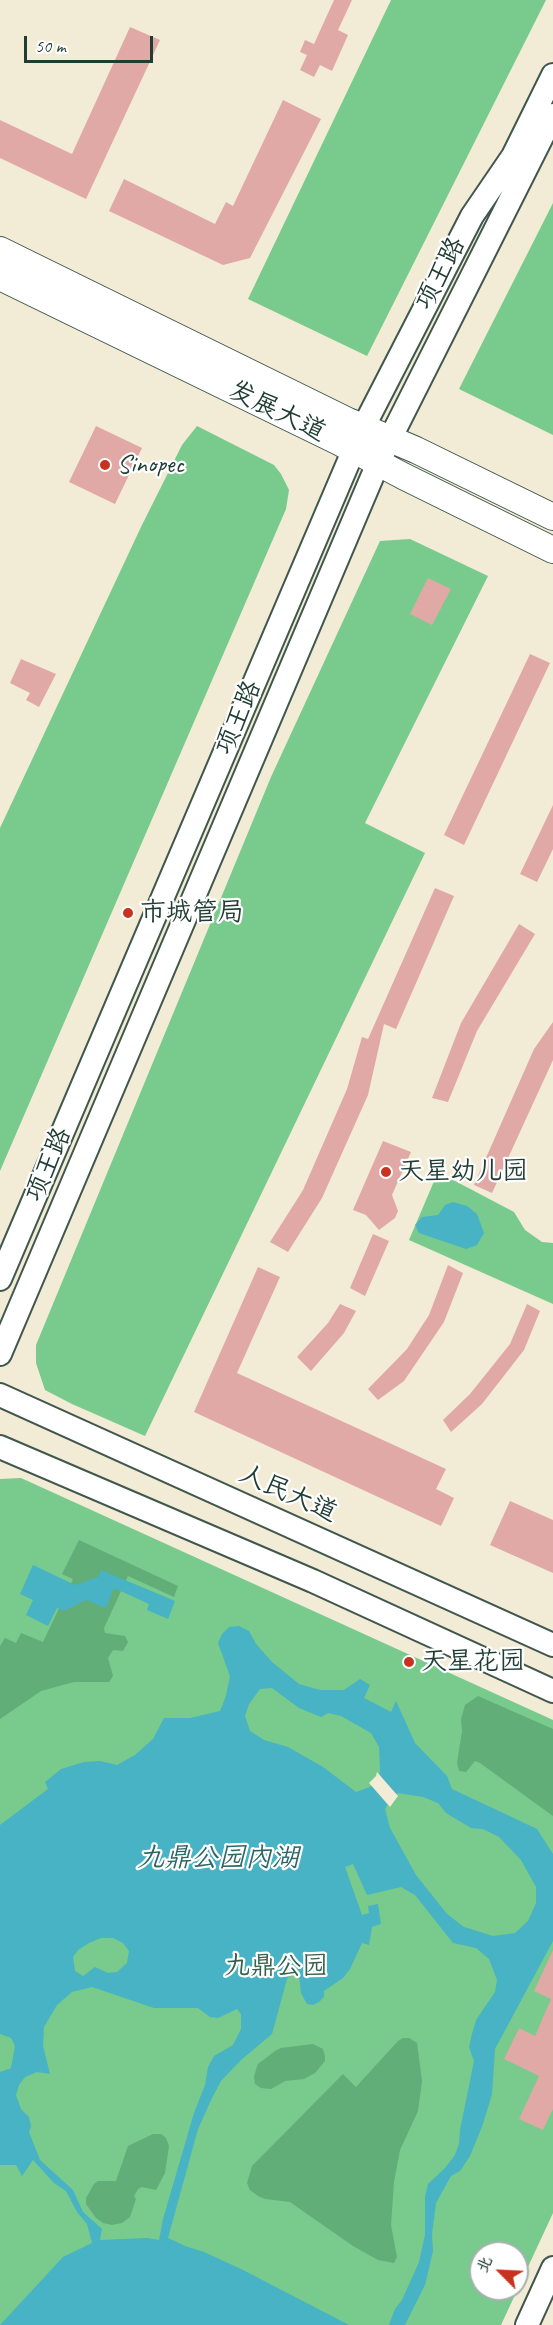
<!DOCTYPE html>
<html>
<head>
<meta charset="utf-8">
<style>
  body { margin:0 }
  #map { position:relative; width:553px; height:2325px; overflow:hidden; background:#f2ebd5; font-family:Caveat,"LXGW WenKai TC",sans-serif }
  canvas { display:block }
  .north { position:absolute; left:469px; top:2241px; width:60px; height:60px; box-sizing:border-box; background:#fff; border:2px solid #a5b1ae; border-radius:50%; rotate:294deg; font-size:16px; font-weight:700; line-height:24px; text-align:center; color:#1f3d34 }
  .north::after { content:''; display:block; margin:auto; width:21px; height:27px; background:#c8321e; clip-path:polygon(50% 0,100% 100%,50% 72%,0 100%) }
  .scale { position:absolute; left:24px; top:36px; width:129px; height:27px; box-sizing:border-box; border:3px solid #1f3d34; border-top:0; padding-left:8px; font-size:18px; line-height:21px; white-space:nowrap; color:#1f3d34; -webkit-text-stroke:4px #fff; paint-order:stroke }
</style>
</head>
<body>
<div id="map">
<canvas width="553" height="2325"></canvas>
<div class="north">北</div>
<div class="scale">50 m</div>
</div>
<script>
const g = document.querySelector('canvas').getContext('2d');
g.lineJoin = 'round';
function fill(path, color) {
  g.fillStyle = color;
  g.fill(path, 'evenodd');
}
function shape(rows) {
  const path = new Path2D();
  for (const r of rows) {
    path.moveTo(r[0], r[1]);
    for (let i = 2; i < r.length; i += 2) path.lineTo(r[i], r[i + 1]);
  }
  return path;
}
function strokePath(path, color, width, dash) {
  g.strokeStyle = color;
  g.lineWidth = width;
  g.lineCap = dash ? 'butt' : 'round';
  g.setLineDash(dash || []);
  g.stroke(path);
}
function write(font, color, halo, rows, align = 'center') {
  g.font = font + ' Caveat,"LXGW WenKai TC",sans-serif';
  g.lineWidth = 4.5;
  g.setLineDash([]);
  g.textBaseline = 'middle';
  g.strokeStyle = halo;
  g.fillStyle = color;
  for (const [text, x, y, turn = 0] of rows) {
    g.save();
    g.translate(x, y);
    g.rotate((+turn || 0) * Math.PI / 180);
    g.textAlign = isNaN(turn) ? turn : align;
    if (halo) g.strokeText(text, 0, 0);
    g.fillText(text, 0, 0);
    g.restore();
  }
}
fill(shape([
  [391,0,546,0,367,356,248,299],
  [553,203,553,435,459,389],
  [197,426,274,465,281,474,289,490,286,509,0,1171,0,828,141,527,182,445],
  [410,539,488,576,365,823,425,853,145,1436,72,1404,45,1390,36,1363,36,1345,271,777,380,541],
  [438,1172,514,1212,525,1230,542,1242,553,1243,553,1304,409,1240],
  [21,1478,553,1720,553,2213,501,2325,0,2325,0,1479],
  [481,2253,517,2253,517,2289,481,2289]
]), '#78ca8d');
fill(shape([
  [79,1540,178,1586,174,1597,128,1576,104,1628,105,1633,125,1636,128,1642,123,1651,113,1650,108,1658,113,1676,109,1682,74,1682,41,1691,0,1719,0,1646,5,1638,16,1643,21,1633,43,1642,73,1579,62,1574],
  [478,1696,553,1729,553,1816,480,1763,475,1761,466,1772,459,1771,457,1763,462,1731,461,1719,465,1705],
  [403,2038,409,2038,417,2043,422,2081,418,2111,400,2150,394,2182,391,2225,397,2257,394,2263,378,2260,353,2246,290,2202,265,2199,258,2196,250,2190,247,2183,252,2166,343,2074,356,2087,398,2041],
  [313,2044,323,2049,325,2056,325,2061,315,2073,304,2079,285,2081,271,2089,261,2088,255,2084,254,2076,258,2064,275,2051,281,2048],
  [153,2134,161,2134,166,2138,169,2146,165,2173,156,2190,142,2187,138,2189,134,2196,136,2199,130,2217,122,2223,112,2225,103,2223,96,2218,86,2204,86,2198,94,2184,98,2181,116,2181,128,2146]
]), '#62ae78');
fill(shape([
  [453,1202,467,1206,477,1214,484,1233,477,1245,466,1249,419,1233,415,1225,422,1217,438,1215,445,1205],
  [33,1565,75,1585,98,1577,101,1570,175,1601,168,1619,147,1610,149,1604,114,1588,106,1608,86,1600,64,1611,57,1608,48,1626,26,1615,33,1600,20,1594],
  [239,1626,249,1631,256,1644,272,1662,299,1684,320,1690,344,1690,360,1679,370,1685,364,1698,391,1712,396,1701,415,1743,447,1776,452,1789,537,1829,553,1854,553,1941,495,2049,492,2094,483,2124,470,2156,460,2171,451,2176,436,2203,432,2234,433,2251,425,2285,405,2325,389,2325,395,2309,402,2300,419,2262,425,2235,425,2197,428,2184,445,2168,455,2155,459,2144,460,2130,474,2061,469,2047,472,2034,476,2020,495,1992,497,1980,489,1959,476,1948,453,1943,415,1895,401,1887,367,1895,353,1864,345,1867,362,1915,369,1913,368,1906,378,1904,381,1924,372,1927,369,1945,362,1943,350,1969,343,1978,324,1991,324,1997,319,2002,313,2005,307,2004,301,1993,299,1975,292,1973,287,1979,272,2034,241,2060,221,2081,212,2098,198,2129,168,2238,185,2246,204,2252,241,2269,349,2325,0,2325,63,2257,92,2243,87,2224,77,2212,66,2191,54,2183,33,2160,22,2176,16,2165,0,2165,0,2072,11,2068,15,2046,11,2038,0,2034,0,1825,48,1789,45,1782,61,1769,84,1762,100,1761,117,1765,135,1755,153,1739,164,1718,190,1718,220,1711,226,1696,230,1676,218,1643,222,1634,229,1627],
  [272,1688,299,1708,321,1717,328,1713,341,1716,371,1733,379,1747,380,1770,379,1778,370,1787,356,1792,323,1767,288,1747,264,1740,250,1731,245,1716,249,1704,260,1689],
  [398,1793,423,1797,438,1803,446,1813,471,1828,483,1829,499,1837,521,1860,536,1887,536,1903,528,1921,515,1933,493,1936,464,1927,447,1914,416,1875,390,1828,385,1809,392,1797],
  [101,1938,113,1938,123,1943,129,1951,127,1963,117,1972,108,1973,95,1967,83,1976,75,1971,73,1957,78,1950,89,1943],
  [92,1987,154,2008,198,2008,210,2017,218,2018,237,2009,241,2014,241,2029,233,2045,214,2056,208,2067,205,2085,194,2113,163,2219,159,2240,147,2238,100,2240,102,2229,83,2212,73,2190,40,2160,29,2132,31,2126,29,2117,21,2109,16,2095,19,2085,25,2077,37,2072,50,2074,43,2046,44,2027,57,2005,72,1992]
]), '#47b3c4');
fill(shape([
  [377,1772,398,1796,390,1807,369,1783,376,1776]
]), '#f2ebd5');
fill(shape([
  [334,0,352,0,338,30,348,35,332,71,320,65,314,77,300,70,307,55,300,52,305,40,314,44],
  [130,27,160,40,86,199,0,158,0,120,72,154],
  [283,100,321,119,250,258,223,265,109,211,124,179,215,224,226,202,233,206],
  [96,426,142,448,115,504,69,482],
  [428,578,451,589,432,625,410,614],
  [530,654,550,663,464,845,444,835],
  [21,659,56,674,39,707,26,700,30,693,10,683],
  [553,805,553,849,537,882,520,874],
  [435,888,454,896,396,1029,384,1024,368,1095,322,1198,288,1252,270,1242,303,1190,347,1089,362,1037,368,1039],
  [519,924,535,934,477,1031,448,1102,432,1098,461,1023],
  [553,1022,553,1060,492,1193,474,1185,534,1049],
  [383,1141,411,1152,392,1195,398,1211,395,1218,379,1230,366,1215,353,1210],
  [373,1234,389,1241,365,1296,350,1288],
  [448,1265,463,1273,444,1322,404,1381,378,1400,368,1389,407,1349,429,1315],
  [258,1267,280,1277,237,1373,446,1469,436,1489,454,1498,441,1526,194,1412],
  [340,1304,356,1311,344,1333,311,1371,297,1357,328,1323],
  [527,1304,540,1311,524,1350,482,1404,451,1432,443,1420,470,1394,510,1344],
  [510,1501,553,1520,553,1573,490,1545],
  [553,1950,553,2109,543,2130,519,2119,539,2076,504,2059,519,2028,535,2036,551,1999,534,1991]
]), '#e1a9a5');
const secondary = shape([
  [0,1279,363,428,472,216,513,156,553,75],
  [0,1354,378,463,553,115],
  [0,1395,553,1645],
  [0,1447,313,1581,553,1691],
  [527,2325,553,2268]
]);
const primary = shape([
  [0,250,348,421,416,450,553,517],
  [0,277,337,441,403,476,553,550]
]);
strokePath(secondary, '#3f574c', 26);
strokePath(primary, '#3f574c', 28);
strokePath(secondary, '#fff', 22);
strokePath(primary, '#fff', 26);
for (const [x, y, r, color] of [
  [105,465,6,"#c8321e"],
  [128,913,6,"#c8321e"],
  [386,1172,6,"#c8321e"],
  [409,1662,6,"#c8321e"]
]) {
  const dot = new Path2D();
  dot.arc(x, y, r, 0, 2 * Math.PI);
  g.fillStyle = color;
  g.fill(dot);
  strokePath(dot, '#fff', 2);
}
write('26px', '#1f3d34', '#fff', [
  ["项王路",441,274,-63],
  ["发展大道",277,412,26],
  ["项王路",239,718,-67],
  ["项王路",49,1165,-67],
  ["人民大道",288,1494,24]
]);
write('26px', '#1f3d34', '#fff', [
  ["Sinopec",117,465],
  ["市城管局",140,913],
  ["天星幼儿园",398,1172],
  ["天星花园",421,1662]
], 'left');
write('26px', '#35604a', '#fff', [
  ["九鼎公园",276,1967]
]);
write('italic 27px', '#2d6666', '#fff', [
  ["九鼎公园内湖",218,1859]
]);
</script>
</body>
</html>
